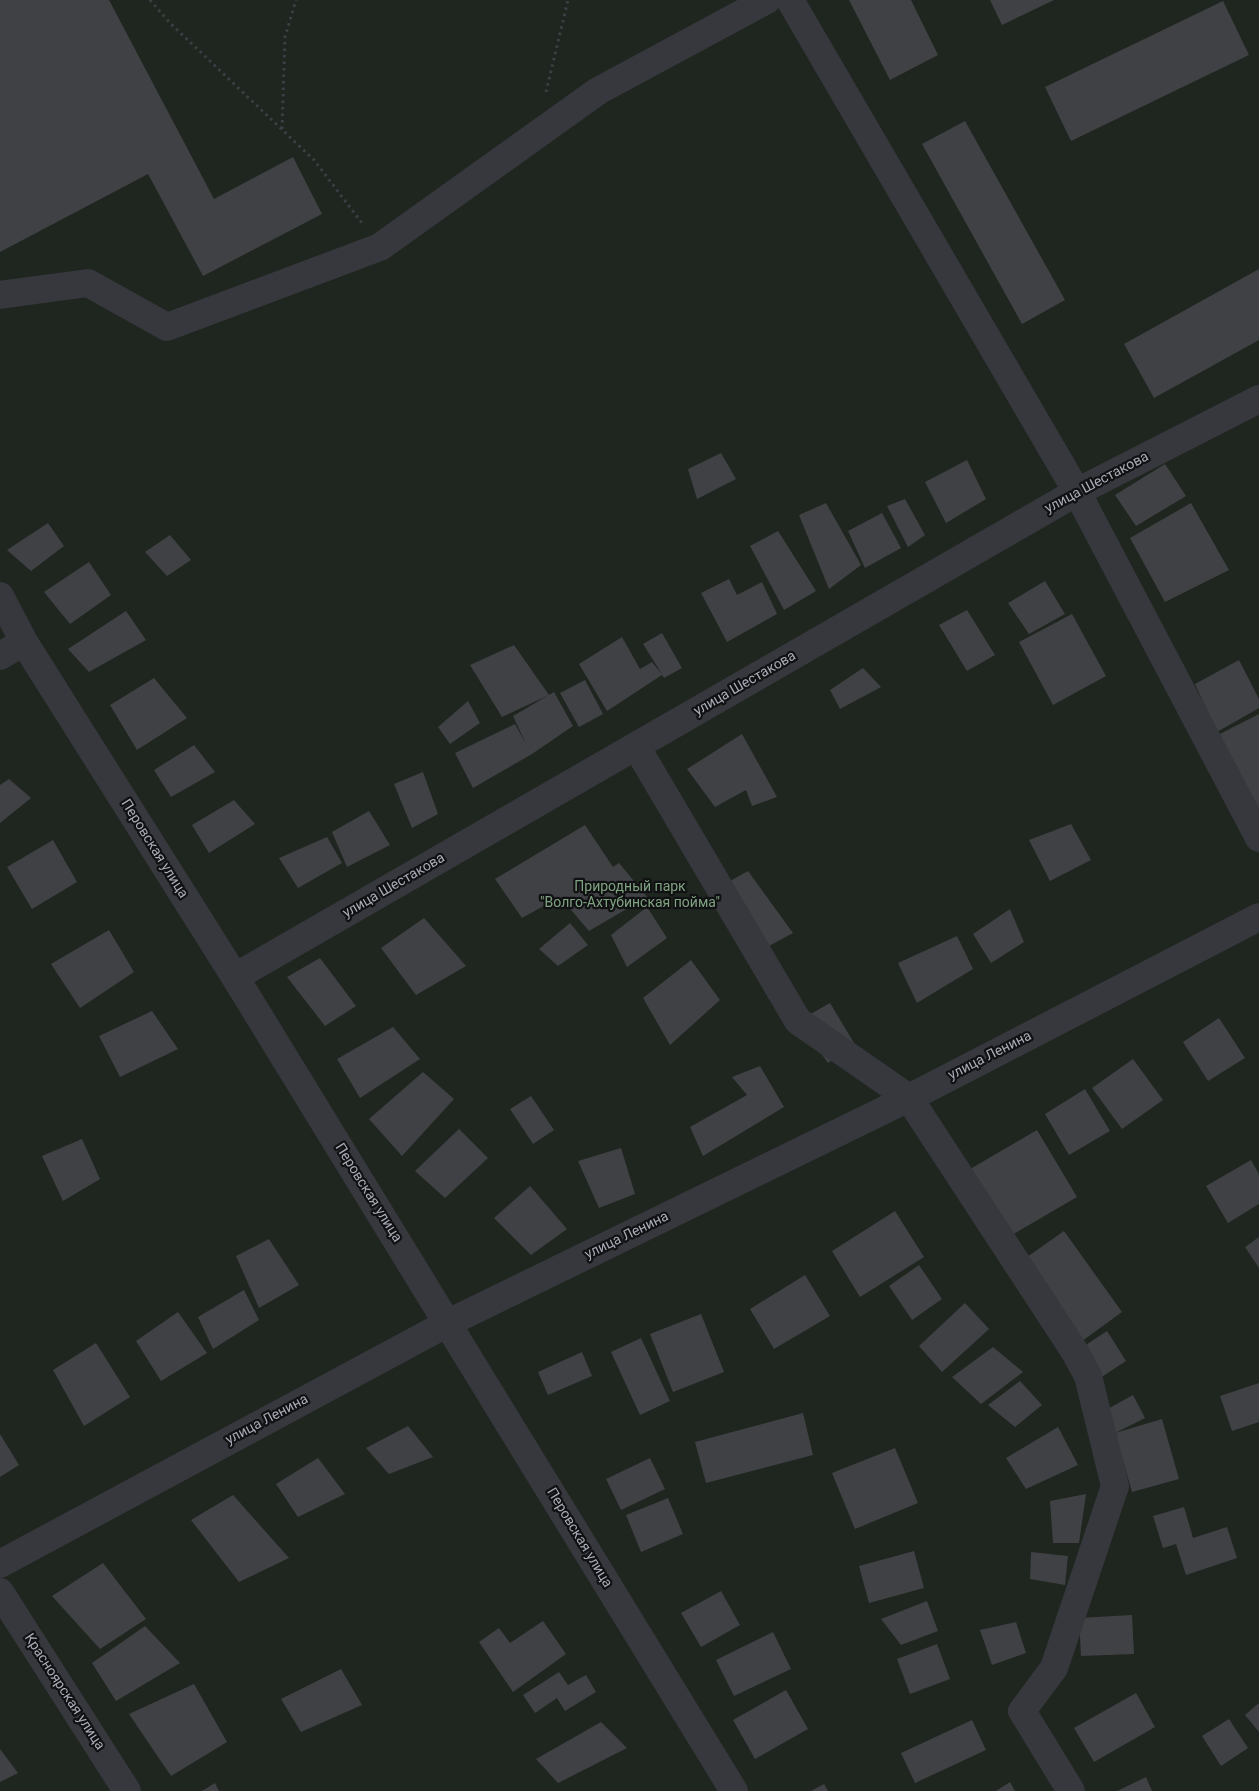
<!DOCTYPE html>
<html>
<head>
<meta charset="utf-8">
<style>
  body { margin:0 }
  canvas { display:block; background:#161618 }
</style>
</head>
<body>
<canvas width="1259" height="1791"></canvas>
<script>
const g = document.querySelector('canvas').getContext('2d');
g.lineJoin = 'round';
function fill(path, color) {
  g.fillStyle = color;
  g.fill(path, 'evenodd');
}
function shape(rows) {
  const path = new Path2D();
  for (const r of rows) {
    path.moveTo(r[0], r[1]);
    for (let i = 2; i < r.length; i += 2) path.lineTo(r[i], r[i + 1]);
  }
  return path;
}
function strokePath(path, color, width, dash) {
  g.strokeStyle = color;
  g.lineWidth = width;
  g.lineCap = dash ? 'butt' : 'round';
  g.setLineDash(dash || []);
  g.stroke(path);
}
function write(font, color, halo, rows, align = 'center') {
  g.font = font + ' Roboto,sans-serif';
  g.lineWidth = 4.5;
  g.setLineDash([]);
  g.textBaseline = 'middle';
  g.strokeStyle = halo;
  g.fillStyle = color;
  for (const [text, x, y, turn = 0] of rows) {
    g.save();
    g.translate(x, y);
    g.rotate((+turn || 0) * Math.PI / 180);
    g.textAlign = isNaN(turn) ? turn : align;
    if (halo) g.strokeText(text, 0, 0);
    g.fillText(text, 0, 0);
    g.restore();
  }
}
fill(shape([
  [0,0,1259,0,1259,1791,0,1791]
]), '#1e261f');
fill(shape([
  [0,0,109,0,214,199,293,157,322,214,203,276,148,174,0,252],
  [849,0,911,0,938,55,890,80],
  [990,0,1054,0,1002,25],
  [1223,1,1249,55,1071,141,1045,87],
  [965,121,1065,300,1022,324,922,144],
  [1259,269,1259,340,1154,398,1124,344],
  [721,453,736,479,697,499,688,469],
  [967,460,986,499,946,523,925,482],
  [1165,464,1186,496,1136,526,1115,495],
  [905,499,925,535,908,547,887,506],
  [826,503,861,565,829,589,799,515],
  [1191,503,1229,570,1165,602,1130,538],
  [882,513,901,548,865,568,848,531],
  [48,523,64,546,31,571,7,550],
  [778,531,816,591,784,610,750,546],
  [170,535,191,560,167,576,145,552],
  [89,562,111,595,70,624,44,592],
  [729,579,737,595,762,582,777,614,727,642,701,593],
  [1045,581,1065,614,1029,634,1008,603],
  [967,610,995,655,967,671,939,625],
  [126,611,146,640,89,672,68,649],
  [1072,614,1106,676,1053,705,1019,642],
  [662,633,682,668,664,678,662,675,607,711,579,664,622,637,640,669,652,662,662,674,643,644],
  [514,645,549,695,502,717,470,665],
  [1239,660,1259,699,1259,708,1217,732,1195,684],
  [863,668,881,687,840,709,830,690],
  [154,678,187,718,137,750,110,705],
  [585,680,603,714,579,727,560,693],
  [554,692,573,726,532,754,473,788,455,753,515,724,526,744,513,716],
  [468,701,480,723,450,744,438,727],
  [1259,714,1259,814,1230,768,1236,765,1214,737],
  [742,734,777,797,752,806,746,790,715,807,687,769],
  [194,745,215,772,171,797,154,770],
  [423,772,438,814,412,828,394,784],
  [9,779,31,798,0,823,0,785],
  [234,800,255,824,209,853,192,825],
  [369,811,390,845,347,867,332,832],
  [1071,824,1091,860,1050,881,1029,840],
  [585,825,613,867,619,863,647,897,589,931,560,897,522,918,495,879],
  [327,837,342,863,298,888,279,858],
  [53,840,77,882,32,909,7,867],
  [748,871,793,933,758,952,712,891],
  [647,907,667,938,627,967,611,935],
  [1010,909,1024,942,991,963,973,934],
  [424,918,466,966,416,995,381,948],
  [570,923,588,945,558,966,539,949],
  [109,930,134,972,80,1008,51,964],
  [957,936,973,969,917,1003,898,963],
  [320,958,356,1006,325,1026,287,977],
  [691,960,720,1000,670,1045,643,998],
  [830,1003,854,1043,828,1063,798,1021],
  [152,1011,178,1049,120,1077,99,1036],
  [1219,1018,1245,1058,1208,1081,1183,1042],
  [393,1027,420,1059,360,1098,337,1059],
  [1133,1059,1163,1100,1122,1129,1092,1088],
  [760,1066,784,1107,703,1156,690,1127,747,1095,732,1077],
  [423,1072,454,1099,402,1156,369,1119],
  [1085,1089,1110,1131,1069,1155,1045,1114],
  [531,1096,554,1130,533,1144,510,1109],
  [459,1129,488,1158,445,1198,415,1171],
  [1037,1130,1077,1197,1005,1239,965,1172],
  [82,1139,100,1179,63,1201,42,1156],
  [621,1148,635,1194,599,1208,578,1161],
  [1251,1160,1259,1174,1259,1204,1228,1223,1206,1186],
  [530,1186,567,1229,531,1255,494,1218],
  [895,1211,924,1257,860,1297,832,1251],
  [1064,1231,1122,1312,1078,1344,1020,1262],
  [1259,1237,1259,1268,1245,1247],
  [269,1239,299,1285,259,1308,236,1256],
  [919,1265,942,1299,912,1320,889,1286],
  [805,1275,830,1316,774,1349,750,1309],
  [244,1290,259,1320,213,1349,198,1317],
  [965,1303,989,1329,942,1372,919,1346],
  [178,1312,207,1353,161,1381,136,1341],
  [701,1314,724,1372,673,1392,650,1334],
  [1107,1331,1126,1361,1094,1382,1075,1352],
  [641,1338,670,1401,640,1415,611,1352],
  [96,1343,130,1397,84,1426,53,1370],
  [993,1347,1023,1372,981,1404,952,1377],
  [582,1352,592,1376,548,1395,538,1372],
  [1020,1381,1042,1405,1015,1427,988,1405],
  [1259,1383,1259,1422,1232,1431,1220,1396],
  [1133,1395,1145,1418,1115,1433,1104,1411],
  [803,1413,813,1455,706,1483,695,1442],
  [1162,1419,1179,1479,1132,1492,1115,1433],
  [408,1426,433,1457,389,1474,366,1448],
  [1058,1427,1078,1465,1026,1489,1006,1458],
  [0,1434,19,1465,0,1477],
  [895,1448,918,1503,855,1529,832,1473],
  [318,1458,345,1494,298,1517,276,1484],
  [650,1458,665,1489,621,1510,606,1479],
  [1086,1494,1079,1543,1053,1543,1050,1501],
  [233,1495,289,1558,239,1582,191,1520],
  [668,1498,683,1534,641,1552,626,1515],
  [1184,1507,1193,1538,1227,1527,1237,1558,1186,1575,1176,1544,1163,1548,1153,1516],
  [914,1551,924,1588,869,1603,859,1566],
  [1031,1552,1068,1556,1065,1585,1030,1579],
  [103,1563,146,1619,100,1649,52,1596],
  [721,1591,740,1625,701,1647,681,1613],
  [927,1601,938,1631,901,1645,881,1619],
  [1132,1615,1134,1654,1081,1656,1079,1618],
  [543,1621,566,1654,513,1692,479,1642,499,1628,510,1643],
  [1016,1622,1026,1653,992,1665,980,1630],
  [145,1626,180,1663,116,1701,92,1663],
  [773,1632,791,1669,734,1696,716,1660],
  [937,1644,950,1679,910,1694,897,1659],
  [341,1669,362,1705,301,1732,281,1699],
  [559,1672,568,1685,586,1675,596,1692,565,1711,557,1698,535,1713,523,1695],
  [194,1684,227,1742,171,1776,129,1714],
  [786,1690,808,1729,755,1759,733,1720],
  [1136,1693,1155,1727,1094,1762,1074,1728],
  [1259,1703,1259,1732,1245,1715],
  [1229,1719,1248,1748,1221,1766,1202,1736],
  [972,1720,986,1750,915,1783,901,1753],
  [601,1722,627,1748,558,1783,536,1759],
  [0,1749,18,1773,0,1782],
  [1146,1777,1152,1791,1117,1791],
  [1010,1782,1015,1791,996,1791],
  [215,1783,219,1791,202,1791],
  [824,1784,828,1791,811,1791]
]), '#404145');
strokePath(shape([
  [150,0,170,23,314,160,362,223],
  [546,92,568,0],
  [282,129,285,37,296,0]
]), '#3d3f44', 3, [2.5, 4]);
strokePath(shape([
  [790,0,1077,492,1259,838],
  [0,295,88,283,167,327,380,247,598,91,767,0],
  [0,596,24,642,235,977,734,1791],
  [0,656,24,642],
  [636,746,798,1021,909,1098,1075,1352,1088,1376,1115,1486,1054,1668,1022,1711,1071,1791],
  [235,977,1077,492,1259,399],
  [0,1592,127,1791]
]), '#37383d', 28);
strokePath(shape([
  [0,1564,448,1323,909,1098,1259,917]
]), '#37383d', 28);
write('14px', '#a8adb8', '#111113', [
  ["улица Шестакова",1097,483,-28],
  ["улица Шестакова",745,684,-30],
  ["Перовская улица",154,849,58],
  ["улица Шестакова",394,886,-30],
  ["улица Ленина",990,1056,-27],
  ["Перовская улица",368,1193,58],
  ["улица Ленина",627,1236,-26],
  ["улица Ленина",267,1420,-28],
  ["Перовская улица",579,1538,59],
  ["Красноярская улица",64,1692,57]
]);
write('14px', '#7fa381', '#111113', [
  ["Природный парк",630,887],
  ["\"Волго-Ахтубинская пойма\"",630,903]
]);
</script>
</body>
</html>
